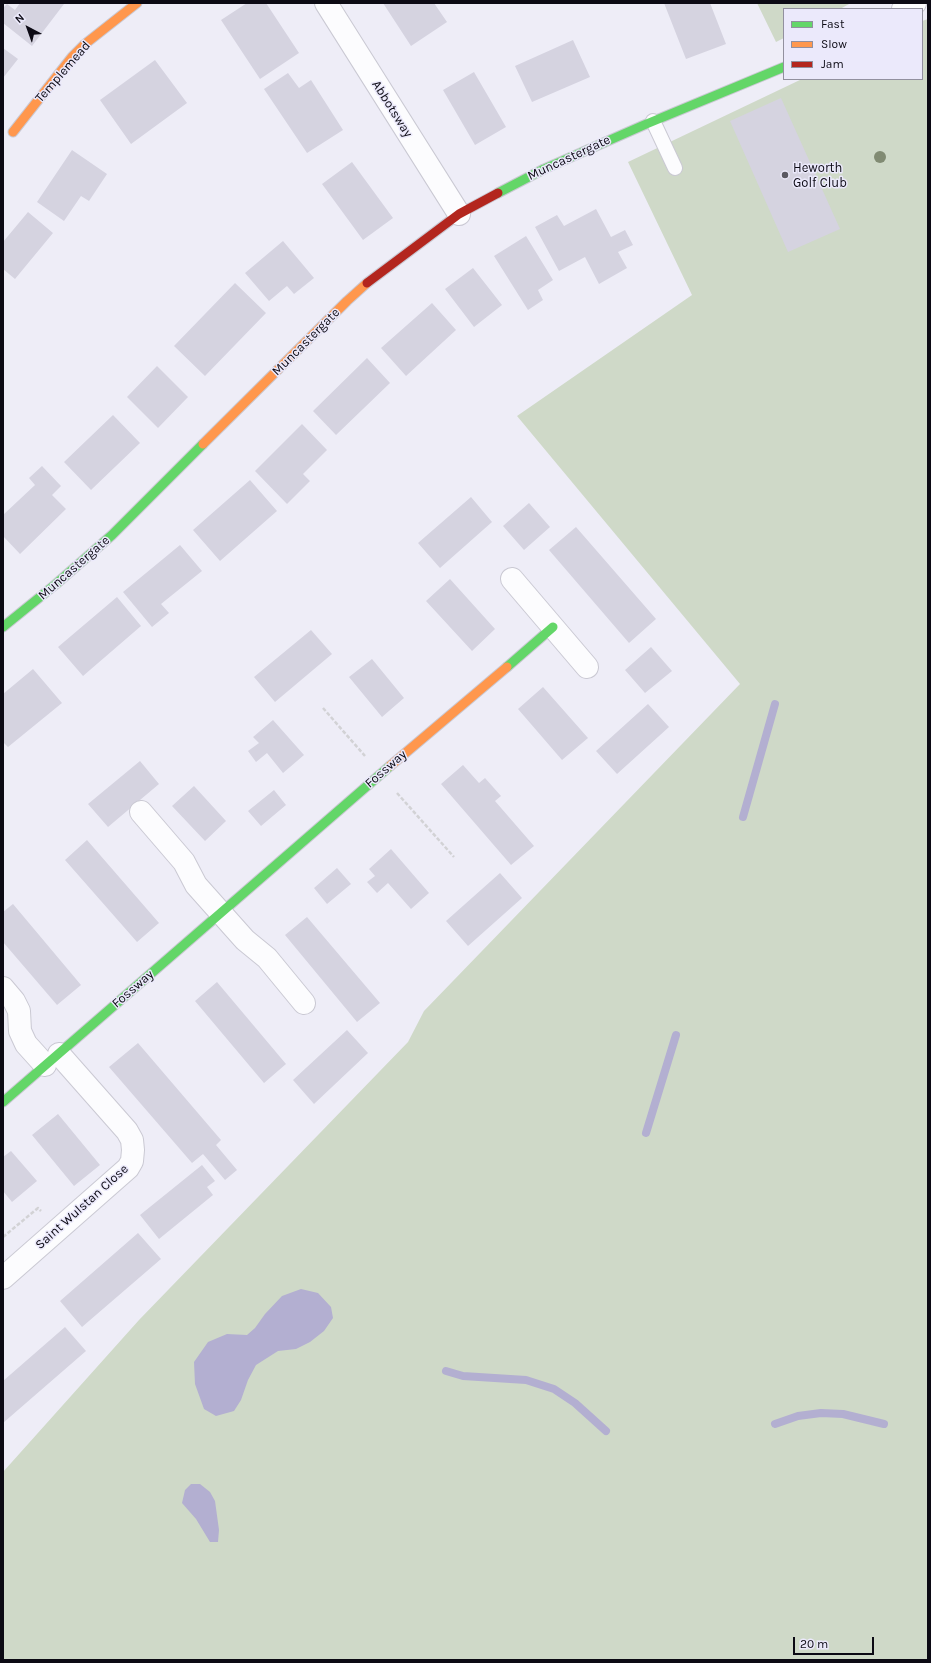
<!DOCTYPE html>
<html>
<head>
<meta charset="utf-8">
<style>
  body { margin:0 }
  #map { position:relative; width:931px; height:1663px; overflow:hidden; background:#eeedf7; font-family:Karla,sans-serif }
  canvas { display:block }
  .frame { position:absolute; inset:0; border:4px solid #0c0a14; pointer-events:none }
  .legend { position:absolute; left:783px; top:8px; width:140px; height:72px; box-sizing:border-box; background:#ebe9fb; border:1px solid #92909f; margin:0; padding:5px 7px; list-style:none; font-size:12px; color:#0c0a14 }
  .legend li { display:flex; align-items:center; gap:8px; height:20px }
  .legend b { width:20px; border:1px solid #92909f }
  .north { position:absolute; left:8px; top:8px; width:40px; height:40px; -webkit-text-stroke:3px #ebe9fb; paint-order:stroke; rotate:319deg; font-size:11px; font-weight:700; line-height:16px; text-align:center; color:#0c0a14 }
  .north::after { content:''; display:block; margin:auto; width:14px; height:18px; background:#0c0a14; clip-path:polygon(50% 0,100% 100%,50% 72%,0 100%) }
  .scale { position:absolute; left:793px; top:1637px; width:81px; height:18px; box-sizing:border-box; border:2px solid #0c0a14; border-top:0; padding-left:5px; font-size:12px; line-height:14px; white-space:nowrap; color:#0c0a14; -webkit-text-stroke:3px #ebe9fb; paint-order:stroke }
</style>
</head>
<body>
<div id="map">
<canvas width="931" height="1663"></canvas>
<div class="frame"></div>
<ul class="legend">
<li><b style="height:5px;background:#63d668"></b>Fast</li>
<li><b style="height:5px;background:#ff974d"></b>Slow</li>
<li><b style="height:5px;background:#b3261e"></b>Jam</li>
</ul>
<div class="north">N</div>
<div class="scale">20 m</div>
</div>
<script>
const g = document.querySelector('canvas').getContext('2d');
g.lineJoin = 'round';
function fill(path, color) {
  g.fillStyle = color;
  g.fill(path, 'evenodd');
}
function shape(rows) {
  const path = new Path2D();
  for (const r of rows) {
    path.moveTo(r[0], r[1]);
    for (let i = 2; i < r.length; i += 2) path.lineTo(r[i], r[i + 1]);
  }
  return path;
}
function strokePath(path, color, width, dash) {
  g.strokeStyle = color;
  g.lineWidth = width;
  g.lineCap = dash ? 'butt' : 'round';
  g.setLineDash(dash || []);
  g.stroke(path);
}
function write(font, color, halo, rows, align = 'center') {
  g.font = font + ' Karla,sans-serif';
  g.lineWidth = 3;
  g.setLineDash([]);
  g.textBaseline = 'middle';
  g.strokeStyle = halo;
  g.fillStyle = color;
  for (const [text, x, y, turn = 0] of rows) {
    g.save();
    g.translate(x, y);
    g.rotate((+turn || 0) * Math.PI / 180);
    g.textAlign = isNaN(turn) ? turn : align;
    if (halo) g.strokeText(text, 0, 0);
    g.fillText(text, 0, 0);
    g.restore();
  }
}
fill(shape([
  [757,3,851,3,840,9,784,9,784,38,776,42],
  [928,19,928,1660,3,1660,3,1472,139,1320,408,1042,424,1011,740,684,517,416,692,295,628,162,802,79,922,79,922,21]
]), '#cfd9c8');
fill(shape([
  [301,1289,318,1293,331,1307,333,1318,324,1331,310,1342,296,1349,278,1351,256,1365,248,1380,241,1400,234,1411,216,1416,204,1409,195,1384,194,1362,208,1342,227,1334,247,1335,255,1328,265,1314,282,1296],
  [191,1484,200,1484,210,1492,215,1501,219,1530,218,1542,210,1542,196,1519,182,1503,185,1490]
]), '#b3afd1');
strokePath(shape([
  [743,817,775,704],
  [646,1133,676,1035],
  [446,1371,463,1376,526,1380,554,1389,575,1403,606,1431],
  [775,1424,798,1416,821,1413,843,1414,884,1424]
]), '#b3afd1', 8);
fill(shape([
  [20,3,64,4,32,46,3,23,3,8,7,4,15,10],
  [247,3,266,3,299,53,260,79,221,20],
  [383,3,434,3,447,22,411,46],
  [664,3,710,3,726,44,686,59],
  [573,40,590,77,532,102,515,66],
  [3,48,18,59,3,78],
  [155,60,187,103,131,144,100,100],
  [474,72,506,127,475,145,443,90],
  [288,73,299,88,311,80,343,130,307,153,264,89],
  [781,98,840,229,788,252,730,121],
  [72,150,107,174,89,201,81,196,64,221,37,202],
  [352,162,393,218,363,240,322,184],
  [596,209,611,237,625,230,633,245,618,252,627,268,599,284,585,257,559,271,535,227,557,215,564,226],
  [28,212,53,233,15,279,3,269,3,242],
  [526,236,553,280,538,290,543,300,528,310,494,256],
  [283,241,314,278,294,294,287,286,269,301,245,273],
  [473,268,502,305,474,327,445,289],
  [235,283,266,313,205,376,174,346],
  [432,303,456,330,406,376,381,348],
  [367,358,390,383,336,435,313,411],
  [157,366,188,397,158,428,127,397],
  [113,415,140,443,91,490,64,462],
  [302,424,327,450,303,474,310,481,287,504,255,471],
  [42,466,61,486,52,495,66,509,20,554,3,536,3,515,35,485,29,478],
  [250,480,277,511,220,561,193,530],
  [471,497,492,522,440,568,418,543],
  [529,503,550,527,524,550,503,526],
  [576,527,656,619,629,643,549,550],
  [180,545,202,571,161,604,169,613,152,627,123,592],
  [450,579,495,629,472,651,426,601],
  [117,597,141,626,83,676,58,647],
  [311,630,332,654,275,702,254,677],
  [651,647,672,671,645,693,625,670],
  [372,659,404,698,382,717,349,677],
  [33,669,62,703,8,747,3,742,3,694],
  [543,687,588,738,562,760,518,709],
  [648,704,669,727,617,774,596,751],
  [273,720,304,755,283,773,267,753,256,762,248,751,259,743,253,737],
  [140,761,159,784,108,827,88,804],
  [463,765,479,783,485,778,501,796,495,801,534,846,511,865,441,784],
  [194,786,226,821,205,841,172,806],
  [274,790,286,805,261,826,248,811],
  [87,840,159,923,137,942,65,860],
  [391,849,429,893,411,909,388,883,377,893,367,882,375,876,369,869],
  [337,868,351,884,327,904,314,888],
  [500,873,522,898,468,946,446,921],
  [13,904,81,985,57,1005,3,942,3,912],
  [307,917,380,1003,357,1022,285,935],
  [217,982,286,1064,264,1083,195,1001],
  [347,1030,368,1053,314,1104,293,1080],
  [138,1043,221,1140,216,1145,237,1170,225,1180,203,1154,192,1163,109,1067],
  [58,1114,100,1165,74,1186,32,1135],
  [11,1151,37,1181,12,1202,3,1191,3,1157],
  [202,1165,215,1181,207,1187,213,1195,159,1239,140,1215],
  [138,1233,161,1259,82,1327,60,1301],
  [65,1327,86,1351,3,1423,3,1381]
]), '#d5d3e0');
const lane = shape([
  [653,121,675,168]
]);
const street = shape([
  [326,3,459,214],
  [903,9,915,3],
  [512,579,587,667],
  [141,812,184,862,196,885,245,940,267,958,304,1003],
  [3,988,14,1001,19,1011,20,1031,26,1044,45,1065],
  [3,1278,128,1168,132,1161,133,1150,132,1140,127,1131,59,1054]
]);
const fast = shape([
  [498,193,544,169,644,125,784,67],
  [3,627,56,584,112,535,203,444],
  [507,667,553,627],
  [3,1102,390,766]
]);
const slow = shape([
  [13,132,72,57,85,44,137,3],
  [203,444,347,301,367,283],
  [390,766,507,667]
]);
const jam = shape([
  [367,283,459,214,498,193]
]);
strokePath(lane, '#cac9d3', 16);
strokePath(street, '#cac9d3', 24);
strokePath(fast, '#cac9d3', 11);
strokePath(slow, '#cac9d3', 11);
strokePath(jam, '#cac9d3', 11);
strokePath(shape([
  [323,708,365,756],
  [397,793,454,857],
  [3,1237,38,1208,41,1211]
]), '#d2d2d5', 2.5, [4, 2]);
strokePath(lane, '#fcfcfe', 14);
strokePath(street, '#fcfcfe', 22);
strokePath(fast, '#63d668', 9);
strokePath(slow, '#ff974d', 9);
strokePath(jam, '#b3261e', 9);
g.fillStyle = '#818b73';
for (const [x, y] of [
  [880,157]
]) {
  g.beginPath();
  g.arc(x, y, 6, 0, 2 * Math.PI);
  g.fill();
}
for (const [x, y, r, color] of [
  [785,175,4,"#5b5963"]
]) {
  const dot = new Path2D();
  dot.arc(x, y, r, 0, 2 * Math.PI);
  g.fillStyle = color;
  g.fill(dot);
  strokePath(dot, '#ebe9fb', 1.5);
}
write('13px', '#0c0a14', '#ebe9fb', [
  ["Templemead",63,72,-49],
  ["Abbotsway",392,109,58],
  ["Muncastergate",569,158,-25],
  ["Muncastergate",306,342,-45],
  ["Muncastergate",74,568,-41],
  ["Fossway",386,769,-41],
  ["Fossway",133,989,-41],
  ["Saint Wulstan Close",82,1207,-42]
]);
write('13px', '#0c0a14', '#ebe9fb', [
  ["Heworth",793,168],
  ["Golf Club",793,183]
], 'left');
</script>
</body>
</html>
